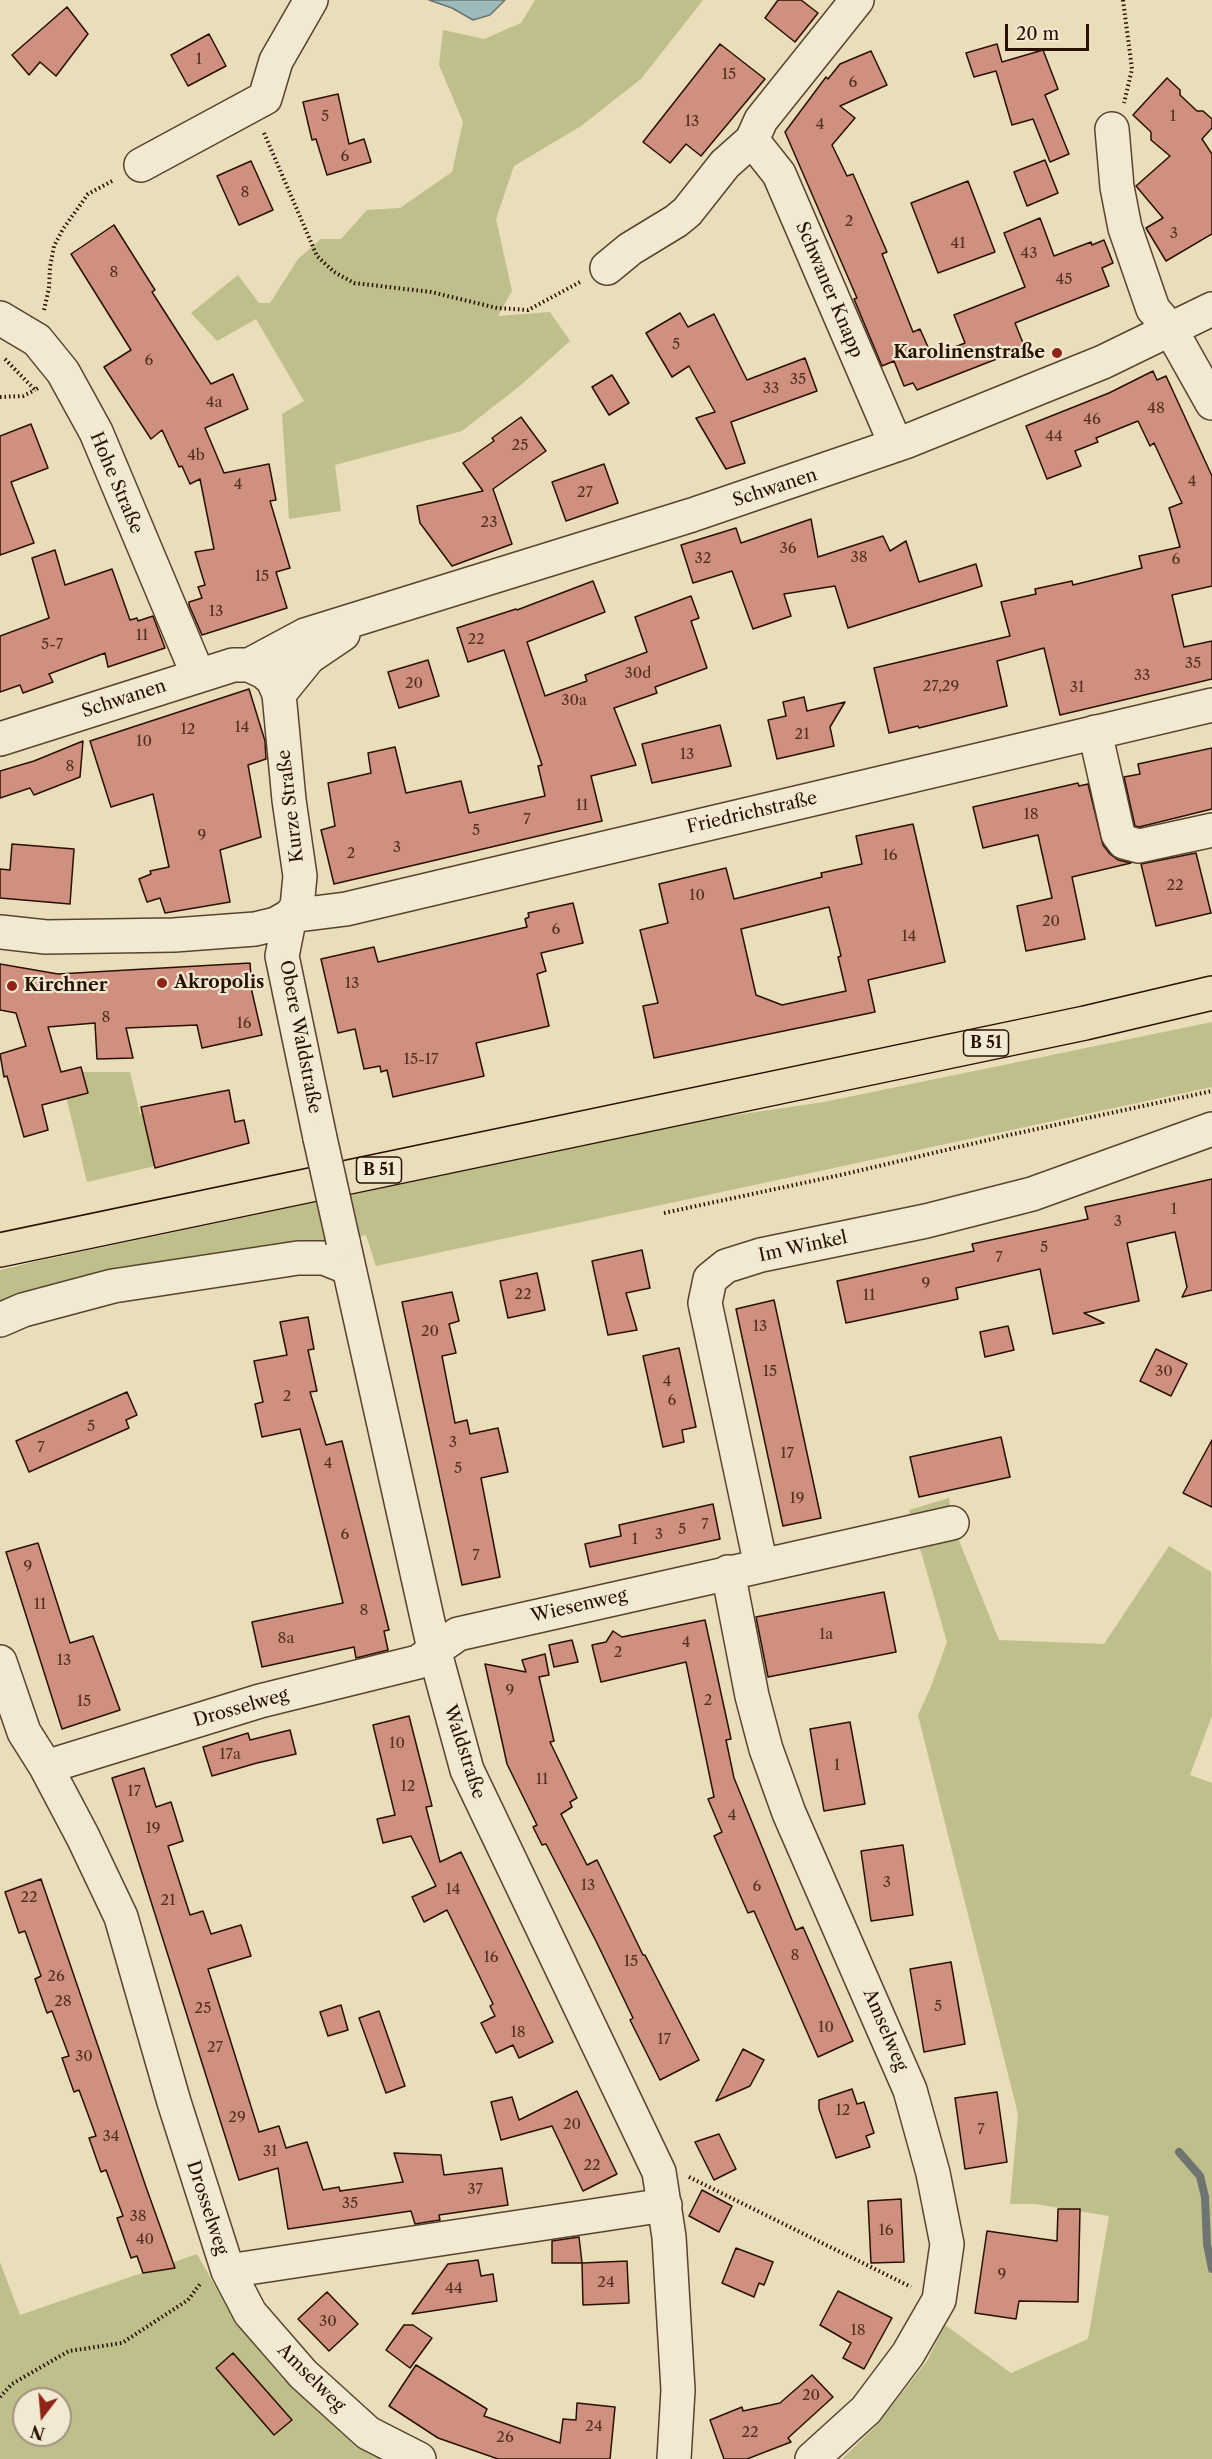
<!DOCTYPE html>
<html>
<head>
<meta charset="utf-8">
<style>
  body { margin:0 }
  #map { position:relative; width:1212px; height:2459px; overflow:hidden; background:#e9ddba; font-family:"Libre Caslon Text",serif }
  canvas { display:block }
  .north { position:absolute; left:12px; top:2387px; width:60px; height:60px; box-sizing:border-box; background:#f1e9d2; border:2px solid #a1927e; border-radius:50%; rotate:196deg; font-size:16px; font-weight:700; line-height:24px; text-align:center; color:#291000 }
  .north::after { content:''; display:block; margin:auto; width:21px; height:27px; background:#8f2418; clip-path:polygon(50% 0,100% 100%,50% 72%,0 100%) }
  .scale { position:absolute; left:1005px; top:24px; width:84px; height:27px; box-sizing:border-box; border:3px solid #291000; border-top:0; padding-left:8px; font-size:18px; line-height:21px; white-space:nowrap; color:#291000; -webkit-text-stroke:4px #f1e9d2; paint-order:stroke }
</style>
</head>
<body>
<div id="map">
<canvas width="1212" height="2459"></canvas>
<div class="north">N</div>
<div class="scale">20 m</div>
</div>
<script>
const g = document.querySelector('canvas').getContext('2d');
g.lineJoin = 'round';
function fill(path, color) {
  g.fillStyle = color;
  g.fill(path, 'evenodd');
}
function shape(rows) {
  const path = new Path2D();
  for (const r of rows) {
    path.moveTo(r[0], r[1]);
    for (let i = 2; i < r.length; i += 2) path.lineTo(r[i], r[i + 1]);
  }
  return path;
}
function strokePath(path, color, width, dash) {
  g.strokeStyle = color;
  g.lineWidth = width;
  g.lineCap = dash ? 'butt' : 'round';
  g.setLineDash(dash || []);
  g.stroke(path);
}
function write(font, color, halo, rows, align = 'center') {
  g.font = font + ' "Libre Caslon Text",serif';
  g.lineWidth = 4.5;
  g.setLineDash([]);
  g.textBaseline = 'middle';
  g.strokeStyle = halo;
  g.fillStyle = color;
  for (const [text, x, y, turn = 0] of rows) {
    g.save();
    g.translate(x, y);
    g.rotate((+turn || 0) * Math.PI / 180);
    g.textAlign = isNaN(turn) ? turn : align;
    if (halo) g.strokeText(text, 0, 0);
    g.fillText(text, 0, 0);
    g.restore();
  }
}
fill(shape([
  [535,0,703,0,641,79,581,126,514,166,496,219,512,291,498,316,550,312,570,341,521,385,462,431,335,465,341,511,289,519,282,414,304,401,256,319,217,341,191,313,238,275,259,303,270,303,298,259,321,239,341,239,367,210,400,208,452,172,463,122,439,65,443,30,484,39,521,23],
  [1212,1022,1212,1087,376,1266,366,1235,97,1277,0,1309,0,1270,38,1261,709,1119,824,1102],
  [60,1072,130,1072,140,1114,143,1115,155,1166,87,1182],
  [949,1498,952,1523,999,1640,1104,1644,1169,1546,1211,1572,1212,1716,1190,1775,1212,1783,1212,2459,842,2459,876,2426,927,2361,945,2325,1011,2373,1088,2339,1109,2216,1035,2204,1010,2204,1018,2114,918,1715,930,1689,947,1642,909,1510],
  [197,2254,237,2325,283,2379,356,2447,379,2459,0,2459,0,2262,20,2315],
  [24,2399,60,2399,60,2435,24,2435]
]), '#bebf8a');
const water = shape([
  [429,0,505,0,490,15,473,20,452,8,429,0]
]);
fill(water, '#9cb9bb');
strokePath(water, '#6e7570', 1.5);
strokePath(shape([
  [1179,2152,1200,2176,1205,2197,1207,2244,1212,2269]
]), '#6e7570', 8);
const building = shape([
  [778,0,801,0,818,13,795,42,765,18,778,0],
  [67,7,88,34,56,76,40,62,29,75,12,55,67,7],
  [209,34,226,66,188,86,171,55,209,34],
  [720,44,765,79,701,156,686,144,670,163,643,142,720,44],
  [997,44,1002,62,1043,50,1058,89,1045,95,1069,154,1050,162,1033,119,1012,125,996,71,974,77,966,53,997,44],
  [871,51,887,85,840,106,855,118,832,145,847,176,853,174,887,252,882,254,913,332,920,329,932,356,965,343,954,315,1025,287,1004,233,1040,218,1054,256,1091,242,1092,245,1104,240,1113,263,1102,268,1109,286,1015,323,1025,348,917,390,913,383,904,386,894,361,882,366,854,299,857,298,785,132,826,77,828,79,840,64,871,51],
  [1167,78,1180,90,1180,95,1197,111,1203,111,1212,119,1212,128,1202,139,1212,154,1212,234,1166,261,1146,228,1163,218,1136,186,1170,156,1151,140,1151,132,1133,115,1167,78],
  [338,94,349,144,364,139,371,162,327,175,316,139,312,140,303,102,338,94],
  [1045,160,1058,193,1027,206,1014,172,1045,160],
  [251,161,273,210,239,225,217,176,251,161],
  [968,181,995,252,938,273,911,203,968,181],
  [114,225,155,290,152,292,211,384,233,374,248,409,205,428,224,473,269,464,276,500,270,501,290,568,276,572,287,608,202,635,189,605,189,602,202,598,198,587,205,585,195,552,214,549,200,479,190,484,182,466,179,467,162,430,151,439,104,367,131,350,71,254,114,225],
  [680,313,688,327,714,314,747,380,805,358,817,391,731,422,745,463,726,469,696,418,715,412,689,366,672,377,646,333,680,313],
  [1153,371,1157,380,1166,376,1212,476,1212,586,1172,595,1184,647,1212,641,1212,679,1060,715,1044,648,997,661,1007,706,919,728,918,726,889,733,874,668,1010,636,1001,602,1036,594,1035,589,1072,581,1073,585,1142,568,1139,556,1180,547,1169,508,1182,503,1154,443,1150,446,1138,421,1096,438,1098,442,1075,451,1081,466,1047,479,1026,426,1109,393,1153,371],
  [612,375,629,403,609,415,592,387,612,375],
  [521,417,546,451,493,489,512,544,452,566,420,523,417,506,483,491,463,463,494,441,492,438,521,417],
  [31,424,48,468,11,482,34,543,0,555,0,436,31,424],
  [604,464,618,503,566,521,552,482,604,464],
  [811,519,818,557,883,536,890,551,906,541,919,582,976,564,982,586,848,628,835,586,784,594,791,616,753,629,732,571,693,583,681,545,736,528,741,543,811,519],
  [55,550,65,585,112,569,130,620,137,618,138,621,153,616,165,648,108,667,105,653,49,674,53,682,23,693,20,685,0,692,0,636,49,618,32,558,55,550],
  [593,581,605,612,527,642,545,696,587,681,585,675,647,652,635,617,691,596,699,618,691,621,707,668,655,687,657,693,614,708,636,765,591,776,602,821,334,884,321,830,335,826,328,783,371,773,368,753,395,747,406,793,461,781,469,813,545,796,538,766,542,765,504,650,468,662,457,628,516,609,517,610,593,581],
  [428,660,439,696,399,708,388,672,428,660],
  [249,689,265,741,266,759,248,765,261,837,220,850,230,902,165,913,160,898,147,902,139,879,151,874,150,871,169,867,153,794,111,807,90,741,249,689],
  [804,697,807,711,845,702,830,727,834,746,777,759,768,720,786,716,783,702,804,697],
  [720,725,731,766,652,783,642,744,720,725],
  [83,741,80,777,34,795,30,788,0,798,0,771,34,761,83,741],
  [1212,748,1212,809,1139,827,1135,826,1124,777,1140,774,1138,764,1212,748],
  [1078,783,1079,786,1088,784,1103,845,1110,854,1118,860,1131,863,1072,877,1085,939,1026,951,1017,906,1052,898,1038,835,983,848,973,807,1078,783],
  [913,824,945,962,868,980,875,1012,654,1058,643,1006,658,1003,640,930,668,923,659,884,726,868,734,899,822,877,821,873,862,864,856,836,913,824],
  [829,907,841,956,838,957,846,991,782,1005,756,995,741,929,829,907],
  [12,844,74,849,70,904,0,898,0,869,10,870,12,844],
  [1196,853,1211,913,1156,926,1141,864,1196,853],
  [573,903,583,943,541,953,546,971,537,974,549,1026,476,1043,484,1076,393,1097,387,1070,381,1072,380,1066,364,1069,355,1029,338,1033,321,959,374,947,378,962,527,927,525,919,529,917,528,913,573,903],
  [250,963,252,992,262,1035,202,1048,197,1025,126,1028,133,1058,97,1059,95,1023,48,1027,61,1072,81,1067,88,1093,42,1105,48,1130,24,1137,7,1076,4,1077,0,1054,26,1046,16,1013,0,1010,0,964,58,974,250,963],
  [229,1090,235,1122,244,1120,249,1143,155,1168,141,1107,229,1090],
  [1212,1179,1212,1290,1182,1297,1187,1287,1175,1232,1127,1243,1139,1301,1084,1313,1104,1323,1053,1334,1040,1269,956,1288,958,1299,846,1323,837,1281,974,1251,972,1244,1088,1219,1085,1207,1212,1179],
  [642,1250,650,1288,626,1293,637,1330,608,1335,592,1261,642,1250],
  [537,1273,545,1310,508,1318,500,1281,537,1273],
  [452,1292,459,1321,449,1324,456,1353,442,1356,455,1423,467,1420,470,1434,498,1428,508,1472,481,1478,500,1577,462,1585,402,1302,452,1292],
  [774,1300,821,1518,783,1526,736,1309,774,1300],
  [308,1317,314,1349,308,1350,317,1391,310,1392,326,1445,342,1441,389,1630,384,1631,388,1650,356,1658,354,1647,262,1667,252,1622,343,1603,300,1429,262,1437,255,1404,263,1402,254,1361,287,1355,280,1322,308,1317],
  [1008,1326,1014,1350,985,1357,980,1332,1008,1326],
  [679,1348,696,1427,682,1430,684,1442,663,1447,643,1356,679,1348],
  [1156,1349,1187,1364,1171,1396,1140,1381,1156,1349],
  [127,1392,137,1415,126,1420,129,1428,29,1472,16,1441,127,1392],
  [1001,1437,1010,1477,919,1497,910,1457,1001,1437],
  [1212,1440,1212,1507,1183,1493,1212,1440],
  [713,1504,720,1539,590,1567,585,1544,621,1536,619,1525,713,1504],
  [38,1543,70,1643,93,1636,120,1710,62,1729,6,1552,38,1543],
  [884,1592,896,1652,768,1677,756,1617,884,1592],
  [705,1620,731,1739,726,1740,734,1778,796,1930,803,1927,853,2041,818,2057,754,1911,748,1913,714,1836,722,1832,708,1799,714,1797,686,1662,601,1682,592,1645,606,1642,613,1631,622,1637,705,1620],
  [572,1640,578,1662,554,1667,549,1645,572,1640],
  [545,1654,549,1675,539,1677,554,1741,550,1742,577,1798,570,1802,572,1807,561,1814,587,1865,597,1860,643,1955,645,1955,699,2060,660,2080,630,2020,633,2018,596,1941,546,1844,542,1845,533,1827,537,1825,507,1764,485,1664,526,1672,522,1660,545,1654],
  [409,1716,432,1806,426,1807,440,1862,461,1852,553,2042,519,2058,513,2045,496,2053,481,2023,495,2016,490,2006,493,2004,447,1910,424,1922,412,1897,436,1886,411,1836,383,1843,377,1819,395,1815,373,1725,409,1716],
  [850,1722,865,1804,824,1811,810,1729,850,1722],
  [290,1730,296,1754,257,1763,212,1776,203,1747,248,1733,250,1740,290,1730],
  [144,1768,156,1807,171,1802,183,1841,168,1846,190,1915,203,1911,211,1934,241,1925,251,1956,208,1969,259,2132,279,2126,286,2148,307,2142,323,2190,339,2187,340,2191,403,2182,394,2153,441,2155,444,2175,502,2168,508,2205,439,2215,440,2220,415,2224,411,2211,288,2229,278,2168,239,2180,112,1778,144,1768],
  [903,1845,913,1915,871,1921,861,1851,903,1845],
  [41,1879,146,2187,175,2268,143,2273,137,2256,131,2258,117,2218,123,2216,106,2170,101,2172,89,2138,96,2136,79,2090,74,2092,62,2058,69,2056,52,2011,47,2013,35,1979,41,1976,25,1931,19,1933,5,1892,41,1879],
  [951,1962,965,2044,924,2052,910,1969,951,1962],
  [341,2005,348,2030,328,2036,320,2012,341,2005],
  [379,2011,405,2086,386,2093,359,2018,379,2011],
  [743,2049,764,2060,750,2086,716,2101,743,2049],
  [852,2089,857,2104,864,2102,874,2133,866,2136,870,2147,836,2158,819,2109,819,2100,852,2089],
  [577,2091,617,2174,583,2191,552,2126,501,2140,491,2102,512,2097,519,2120,577,2091],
  [997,2092,1007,2162,965,2169,955,2098,997,2092],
  [719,2134,736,2169,714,2180,695,2142,719,2134],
  [702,2190,732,2206,719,2232,689,2216,702,2190],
  [901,2199,904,2262,871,2263,868,2201,901,2199],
  [1058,2209,1080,2209,1078,2302,1019,2301,1016,2319,975,2313,987,2231,1057,2241,1058,2209],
  [579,2237,582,2263,552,2263,552,2241,579,2237],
  [736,2248,773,2262,764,2285,759,2283,754,2297,722,2283,736,2248],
  [478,2260,481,2276,493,2274,497,2301,412,2314,448,2264,478,2260],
  [627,2261,629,2303,583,2305,582,2263,627,2261],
  [838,2291,892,2318,864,2369,843,2358,851,2343,820,2325,838,2291],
  [327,2292,358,2324,329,2351,298,2319,327,2292],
  [404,2325,413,2325,432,2338,410,2368,386,2350,404,2325],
  [233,2353,292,2420,274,2435,216,2368,233,2353],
  [416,2365,487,2409,484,2416,560,2443,563,2419,576,2420,577,2403,615,2407,610,2459,498,2459,438,2438,389,2406,416,2365],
  [812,2375,833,2397,788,2438,791,2442,747,2459,724,2459,710,2420,742,2407,743,2411,780,2403,812,2375]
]);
fill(building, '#d0907f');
strokePath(building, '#291000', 1.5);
const minor = shape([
  [857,0,761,120,752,140,779,174,896,445],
  [1112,129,1117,187,1125,228,1153,309,1171,330,1212,403],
  [141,165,265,98,276,61,311,0],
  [607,268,630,249,676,221,687,212,725,164,752,140],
  [0,318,37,340,63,372,96,432,198,675],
  [249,665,305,635,692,515,905,442,1103,362,1212,309],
  [279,694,309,657,343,634],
  [1095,732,1118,834,1124,842,1139,846,1212,830],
  [0,739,233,665,249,665,264,672,273,680,279,694,289,800,300,876,297,907,290,916,282,956,320,1138],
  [0,932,46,937,174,935,255,929,276,924,290,916,346,909,1212,705],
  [343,1241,434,1649,467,1770,659,2172,669,2237,678,2390,674,2459],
  [0,1320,23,1310,113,1286,298,1258,324,1258,349,1268],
  [761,1566,952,1523],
  [728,1572,752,1696,766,1749,789,1813,910,2090,933,2173,947,2244,939,2300,908,2354,866,2410,812,2459],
  [0,1662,24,1732,46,1767,83,1837,121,1917,174,2102,228,2271,665,2205],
  [46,1767,260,1701,418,1662,458,1634,761,1566,705,1303,710,1279,726,1266,761,1255,926,1221,1032,1194,1212,1129],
  [228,2271,250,2313,303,2374,368,2433,419,2459]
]);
const major = shape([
  [0,1250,1085,1023,1212,993]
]);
strokePath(minor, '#59432e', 36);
strokePath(major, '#291000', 36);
strokePath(shape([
  [1123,0,1132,69,1124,103],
  [264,133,317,256,334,272,354,283,431,292,497,308,528,310,582,281],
  [44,310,49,288,50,267,54,246,63,229,88,194,114,180],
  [5,359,35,390,38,388],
  [0,397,23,396,35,390],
  [664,1213,845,1174,1009,1135,1212,1091],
  [689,2177,911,2287],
  [0,2397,12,2384,69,2351,122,2343,188,2300,200,2284]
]), '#291000', 4, [1.5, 3]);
strokePath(minor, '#f1e9d2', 33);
strokePath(major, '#e9ddba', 33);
const minorBridge = shape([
  [320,1138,343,1241]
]);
strokePath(minorBridge, '#59432e', 36, []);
strokePath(minorBridge, '#f1e9d2', 33);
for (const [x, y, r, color] of [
  [1057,353,6,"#8f2418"],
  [162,983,6,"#8f2418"],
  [12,986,6,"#8f2418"]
]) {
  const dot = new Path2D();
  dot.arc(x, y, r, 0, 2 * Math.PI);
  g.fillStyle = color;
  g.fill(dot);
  strokePath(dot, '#f1e9d2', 2);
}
write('15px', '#533020', null, [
  ["1",199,60],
  ["15",729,75],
  ["6",853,83],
  ["5",325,117],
  ["1",1173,117],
  ["13",692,122],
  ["4",820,125],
  ["6",345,157],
  ["8",245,193],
  ["2",849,222],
  ["3",1174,234],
  ["41",958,244],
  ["43",1029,254],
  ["8",114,273],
  ["45",1064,280],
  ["5",676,345],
  ["6",149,361],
  ["35",798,380],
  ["33",771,389],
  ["4a",214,403],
  ["48",1156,409],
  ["46",1092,420],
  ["44",1054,437],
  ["25",520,446],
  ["4b",196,456],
  ["4",1192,482],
  ["4",238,485],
  ["27",585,493],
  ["23",489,523],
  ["36",788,549],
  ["38",859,558],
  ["32",703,559],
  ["6",1176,560],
  ["15",262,577],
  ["13",216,612],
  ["11",142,636],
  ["22",476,640],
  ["5-7",52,645],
  ["35",1193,664],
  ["30d",638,674],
  ["33",1142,676],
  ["20",414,684],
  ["27,29",941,687],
  ["31",1077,688],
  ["30a",574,701],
  ["14",242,728],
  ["12",188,730],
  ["21",802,735],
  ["10",144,742],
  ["13",687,755],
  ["8",70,767],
  ["11",582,806],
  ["18",1031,815],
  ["7",527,820],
  ["5",476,831],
  ["9",202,836],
  ["3",397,848],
  ["2",351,854],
  ["16",890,856],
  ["22",1175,886],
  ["10",697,896],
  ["20",1051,922],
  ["6",556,930],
  ["14",909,937],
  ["13",352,984],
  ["8",106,1018],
  ["16",244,1024],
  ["15-17",421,1060],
  ["1",1174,1210],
  ["3",1118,1222],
  ["5",1044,1248],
  ["7",999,1258],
  ["9",926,1284],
  ["22",523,1295],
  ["11",869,1296],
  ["13",760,1327],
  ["20",430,1332],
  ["15",770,1372],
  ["30",1164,1372],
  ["4",667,1382],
  ["2",287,1397],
  ["6",672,1401],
  ["5",91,1427],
  ["3",453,1443],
  ["7",41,1448],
  ["17",787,1454],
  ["4",328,1464],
  ["5",458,1469],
  ["19",797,1499],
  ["7",705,1525],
  ["5",682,1530],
  ["6",345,1535],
  ["3",659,1535],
  ["1",635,1540],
  ["7",476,1556],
  ["9",28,1567],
  ["11",40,1605],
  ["8",364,1611],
  ["1a",826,1635],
  ["8a",286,1639],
  ["4",686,1643],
  ["2",618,1653],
  ["13",64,1661],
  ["9",510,1691],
  ["2",708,1701],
  ["15",84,1702],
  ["10",397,1744],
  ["17a",230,1755],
  ["1",837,1766],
  ["11",542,1780],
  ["12",408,1787],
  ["17",134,1792],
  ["4",732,1816],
  ["19",153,1829],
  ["3",887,1883],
  ["13",588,1886],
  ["6",757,1887],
  ["14",453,1890],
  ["22",29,1898],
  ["21",168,1901],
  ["8",795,1956],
  ["16",491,1958],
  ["15",631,1962],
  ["26",56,1977],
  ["28",63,2002],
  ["5",938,2007],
  ["25",203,2009],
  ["10",826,2028],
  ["18",518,2033],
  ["17",664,2040],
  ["27",215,2048],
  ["30",84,2057],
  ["12",843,2111],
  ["29",237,2118],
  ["20",572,2125],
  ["7",981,2130],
  ["34",111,2137],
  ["31",270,2152],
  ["22",592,2166],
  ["37",475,2190],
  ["35",350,2204],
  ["38",138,2217],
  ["16",886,2231],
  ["40",145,2240],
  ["9",1002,2275],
  ["24",606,2283],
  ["44",454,2289],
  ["30",328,2322],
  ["18",858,2331],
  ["20",811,2396],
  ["24",594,2427],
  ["22",750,2433],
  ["26",505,2438]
]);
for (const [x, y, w] of [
  [986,1043,45],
  [379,1170,45]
]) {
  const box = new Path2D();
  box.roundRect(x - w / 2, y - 13, w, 26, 4.5);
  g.fillStyle = '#f1e9d2';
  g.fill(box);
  strokePath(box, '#291000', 1.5);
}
write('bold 16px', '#291000', null, [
  ["B 51",986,1043],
  ["B 51",379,1170]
]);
write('18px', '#291000', '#f1e9d2', [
  ["Schwaner Knapp",829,290,67],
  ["Hohe Straße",116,483,67],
  ["Schwanen",775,488,-18],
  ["Schwanen",124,699,-18],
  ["Kurze Straße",291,806,-97],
  ["Friedrichstraße",752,813,-13],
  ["Obere Waldstraße",300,1037,79],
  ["Im Winkel",803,1247,-12],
  ["Wiesenweg",579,1606,-13],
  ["Drosselweg",241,1708,-16],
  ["Waldstraße",464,1752,72],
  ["Amselweg",885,2030,67],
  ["Drosselweg",207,2208,72],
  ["Amselweg",311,2378,45]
]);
write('bold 18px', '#291000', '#f1e9d2', [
  ["Karolinenstraße",1045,353,"right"],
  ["Akropolis",174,983],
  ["Kirchner",24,986]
], 'left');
</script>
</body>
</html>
